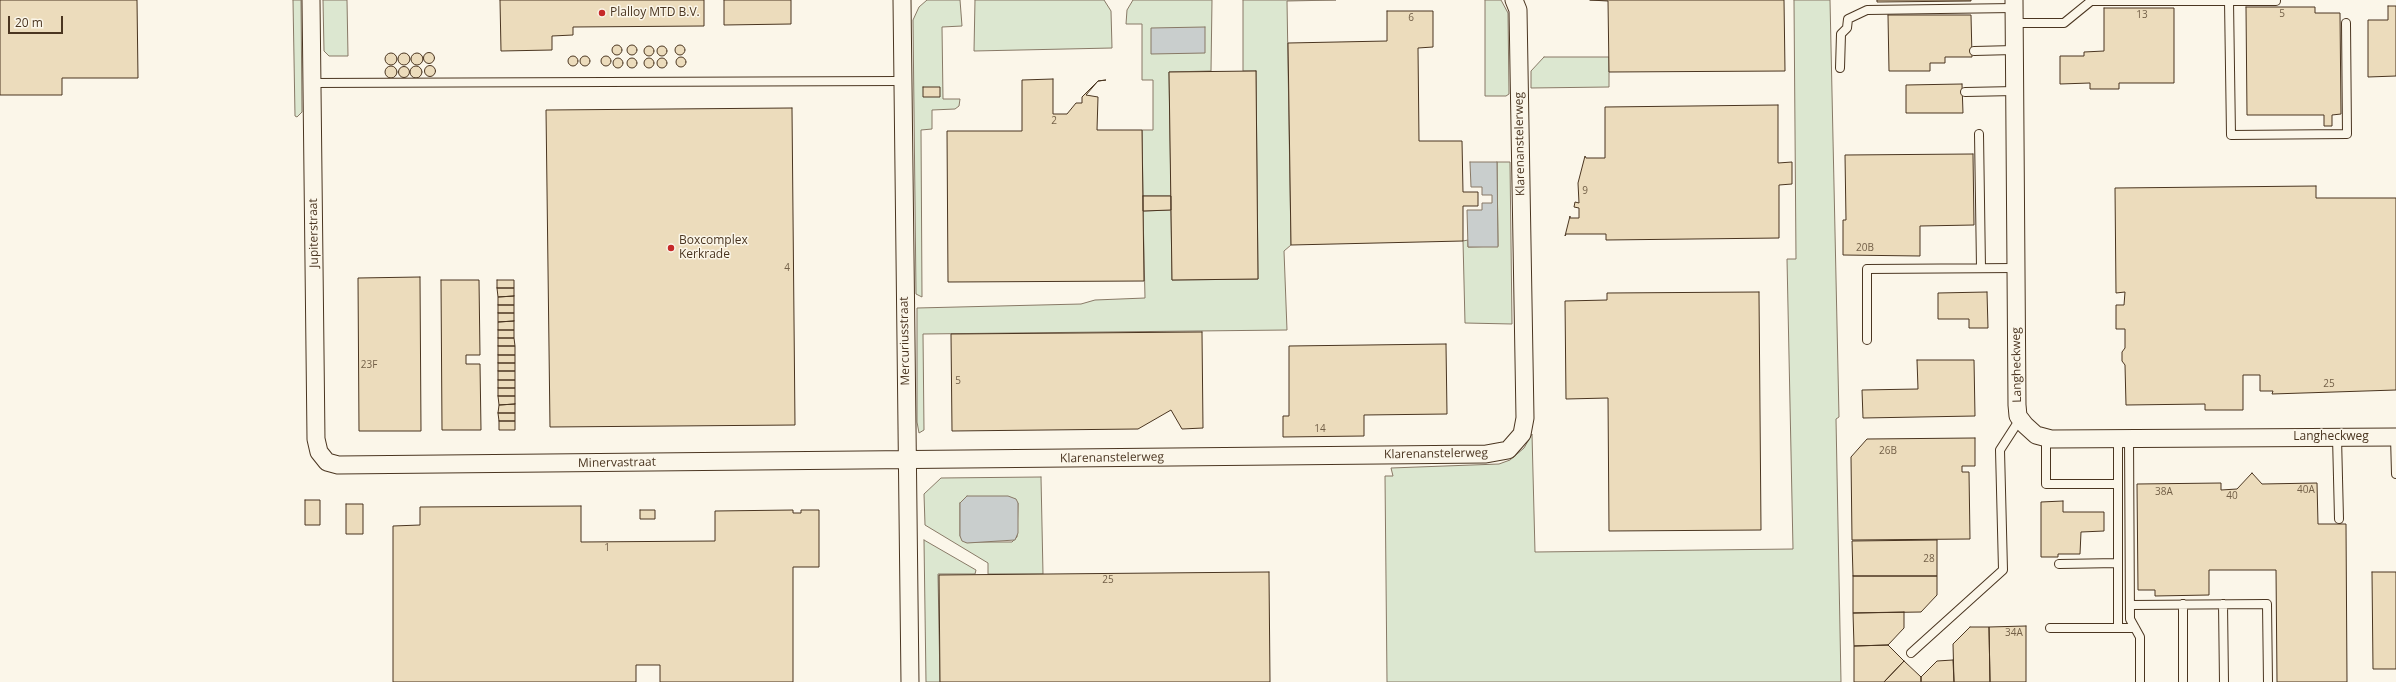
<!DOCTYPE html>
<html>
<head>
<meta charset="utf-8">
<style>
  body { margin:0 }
  #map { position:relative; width:2396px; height:682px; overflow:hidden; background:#fbf6e9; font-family:"Open Sans",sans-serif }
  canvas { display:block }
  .scale { position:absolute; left:8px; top:16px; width:55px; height:18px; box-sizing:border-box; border:2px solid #4a3520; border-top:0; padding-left:5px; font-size:12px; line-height:14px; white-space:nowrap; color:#4a3520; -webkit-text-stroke:3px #fbf6e9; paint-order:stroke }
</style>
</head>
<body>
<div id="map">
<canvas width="2396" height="682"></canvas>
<div class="scale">20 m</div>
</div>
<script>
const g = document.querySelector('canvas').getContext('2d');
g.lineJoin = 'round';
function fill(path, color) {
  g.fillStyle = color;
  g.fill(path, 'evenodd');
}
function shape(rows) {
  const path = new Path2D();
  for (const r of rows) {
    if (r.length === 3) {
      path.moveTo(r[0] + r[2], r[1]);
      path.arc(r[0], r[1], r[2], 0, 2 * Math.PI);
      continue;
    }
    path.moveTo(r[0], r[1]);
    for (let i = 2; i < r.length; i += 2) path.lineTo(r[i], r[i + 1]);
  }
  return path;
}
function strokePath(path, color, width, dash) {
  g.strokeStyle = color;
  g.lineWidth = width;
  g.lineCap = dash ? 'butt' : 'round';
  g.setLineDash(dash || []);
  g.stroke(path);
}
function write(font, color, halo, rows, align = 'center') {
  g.font = font + ' "Open Sans",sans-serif';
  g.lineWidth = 3;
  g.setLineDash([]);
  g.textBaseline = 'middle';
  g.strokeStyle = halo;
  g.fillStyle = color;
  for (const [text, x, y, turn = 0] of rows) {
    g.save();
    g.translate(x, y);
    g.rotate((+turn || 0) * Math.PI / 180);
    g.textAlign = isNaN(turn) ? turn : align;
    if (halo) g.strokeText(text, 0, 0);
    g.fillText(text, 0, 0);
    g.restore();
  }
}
const green = shape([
  [293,0,301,0,302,112,297,117,295,116,293,0],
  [323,0,347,0,348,56,329,56,324,51,323,0],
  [927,0,960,0,962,26,942,27,943,99,960,99,959,106,955,109,932,110,932,129,921,130,922,297,916,294,913,20,919,7,927,0],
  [975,0,1104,0,1111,11,1112,48,974,51,975,0],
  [1133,0,1212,0,1211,71,1169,72,1171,196,1143,196,1142,130,1153,130,1153,80,1142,80,1142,24,1126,24,1127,10,1133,0],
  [1243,0,1336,0,1287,1,1291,245,1284,251,1287,330,923,334,924,430,919,433,917,422,917,308,1081,304,1095,300,1145,298,1143,211,1171,210,1172,280,1258,279,1256,71,1243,71,1243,0],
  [1485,0,1501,0,1508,13,1509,94,1506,96,1485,96,1485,0],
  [1794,0,1830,0,1839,417,1836,419,1841,682,1387,682,1385,476,1393,476,1391,468,1499,464,1510,460,1524,448,1532,434,1535,552,1793,549,1787,259,1796,259,1794,0],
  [1544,57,1609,57,1609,87,1531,88,1531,71,1544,57],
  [1497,162,1510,162,1512,324,1465,323,1463,241,1468,240,1468,247,1498,246,1497,162],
  [1041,477,1043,574,988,574,988,563,925,525,924,494,941,478,1041,477],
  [960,503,1018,503,1017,537,1012,542,965,542,960,536,960,503],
  [924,540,976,570,975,574,938,574,940,682,926,682,924,540]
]);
fill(green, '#dce7d0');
strokePath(green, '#887966', 1);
const water = shape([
  [1205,27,1205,53,1151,54,1151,28,1205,27],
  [1470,162,1497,162,1498,247,1468,247,1467,210,1482,210,1482,203,1492,203,1492,195,1482,195,1482,187,1471,187,1470,162],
  [967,496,1008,496,1016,499,1018,503,1018,533,1015,540,967,543,962,541,960,536,960,503,967,496]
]);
fill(water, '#c9cecd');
strokePath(water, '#887966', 1);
const building = shape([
  [0,0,137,0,138,78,62,78,62,95,0,95,0,0],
  [500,0,704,0,704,26,573,27,573,35,552,36,552,50,501,51,500,0],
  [724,0,791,0,791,24,724,25,724,0],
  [1590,0,1784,0,1785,71,1609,72,1608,1,1590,0],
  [1877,0,1971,0,1971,1,1877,2,1877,0],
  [2388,6,2396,6,2396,76,2368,77,2368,20,2388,20,2388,6],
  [2246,7,2315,7,2315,13,2340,13,2341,114,2332,115,2332,126,2324,126,2324,115,2247,115,2246,7],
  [2104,8,2174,8,2174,83,2119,83,2119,89,2090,89,2090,83,2060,84,2060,56,2084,56,2084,52,2104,51,2104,8],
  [1387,11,1433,11,1433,47,1418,48,1419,141,1462,141,1463,192,1478,192,1478,206,1463,206,1463,241,1291,245,1288,43,1387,41,1387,11],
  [1888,15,1971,15,1972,57,1945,57,1945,63,1930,63,1930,71,1889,71,1888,15],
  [632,50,5],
  [680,50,5],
  [617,50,5],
  [662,51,5],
  [649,51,5],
  [429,58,5.5],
  [417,59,6],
  [391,59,6],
  [404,59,6],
  [606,61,5],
  [573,61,5],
  [585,61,5],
  [681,62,5],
  [662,63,5],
  [632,63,5],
  [649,63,5],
  [618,63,5],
  [430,71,5.5],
  [416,72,6],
  [391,72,6],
  [404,72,5.5],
  [1256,71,1258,279,1172,280,1169,72,1256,71],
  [1053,79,1053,114,1067,114,1076,103,1082,103,1082,97,1098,81,1106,80,1098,81,1086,95,1098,97,1097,130,1142,130,1144,281,948,282,947,131,1022,131,1022,80,1053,79],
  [1962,84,1963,113,1906,113,1906,85,1962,84],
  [923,87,940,87,940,97,923,97,923,87],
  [1778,105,1778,163,1792,162,1792,184,1779,185,1779,238,1606,240,1606,234,1566,234,1565,236,1570,216,1570,218,1579,218,1579,208,1574,207,1575,202,1579,203,1578,183,1585,156,1586,158,1605,158,1605,107,1778,105],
  [792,108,795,425,550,427,546,110,792,108],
  [1973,154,1974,225,1920,226,1920,256,1843,255,1843,220,1846,220,1845,155,1973,154],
  [2316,186,2316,198,2396,198,2396,390,2272,394,2273,391,2260,391,2260,375,2243,375,2243,410,2205,410,2205,404,2126,405,2125,365,2122,361,2122,352,2125,348,2125,329,2116,329,2116,305,2124,305,2125,292,2116,293,2115,188,2316,186],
  [1143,196,1171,196,1171,210,1143,211,1143,196],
  [420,277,421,431,359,431,358,278,420,277],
  [441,280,479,280,480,355,466,355,466,364,480,364,481,430,442,430,441,280],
  [497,280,514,280,514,288,497,288,497,280],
  [497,288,514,288,514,296,498,297,497,288],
  [1759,292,1761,530,1609,531,1608,398,1566,399,1565,301,1607,300,1607,293,1759,292],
  [1987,292,1988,328,1969,328,1969,319,1938,319,1938,293,1987,292],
  [514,296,514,305,498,305,498,297,514,296],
  [498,305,514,305,514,313,498,313,498,305],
  [498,313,514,313,514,321,498,322,498,313],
  [514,321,514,330,498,330,498,322,514,321],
  [498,330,514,330,514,338,498,338,498,330],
  [1202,332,1203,428,1182,429,1171,410,1138,429,952,431,951,334,1202,332],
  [498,338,514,338,515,346,498,346,498,338],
  [1446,344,1447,414,1364,415,1364,436,1283,437,1283,416,1289,416,1289,346,1446,344],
  [498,346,515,346,515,355,498,355,498,346],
  [498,355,515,355,515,363,498,363,498,355],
  [1917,360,1974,360,1975,416,1863,418,1862,390,1918,389,1917,360],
  [498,363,515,363,515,371,498,371,498,363],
  [498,371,515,371,515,380,498,380,498,371],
  [498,380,515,380,515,388,498,388,498,380],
  [498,388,515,388,515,396,498,396,498,388],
  [498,396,515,396,515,404,499,405,498,396],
  [515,404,515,413,498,413,499,405,515,404],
  [498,413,515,413,515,421,499,421,498,413],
  [499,421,515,421,515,430,499,430,499,421],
  [1975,438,1975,466,1962,466,1962,472,1969,472,1970,539,1852,540,1851,457,1867,439,1975,438],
  [2252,473,2262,484,2317,483,2318,524,2346,524,2347,682,2277,682,2276,570,2209,570,2209,595,2155,596,2155,590,2138,590,2137,484,2221,483,2221,490,2237,489,2252,473],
  [305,500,320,500,320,525,305,525,305,500],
  [2063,501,2063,512,2104,512,2104,531,2081,532,2080,554,2058,554,2058,557,2041,557,2041,502,2063,501],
  [346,504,363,504,363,534,346,534,346,504],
  [581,506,581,542,715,541,715,511,793,510,793,513,801,513,801,510,819,510,819,567,793,567,793,682,660,682,660,665,636,665,636,682,393,682,393,526,420,525,420,507,581,506],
  [640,510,655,510,655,519,640,519,640,510],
  [1937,540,1937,576,1853,576,1852,541,1937,540],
  [1269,572,1270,682,940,682,939,575,1269,572],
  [2372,572,2396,572,2396,669,2373,669,2372,572],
  [1853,576,1937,576,1937,595,1921,612,1853,613,1853,576],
  [1904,612,1904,628,1888,645,1854,646,1853,613,1904,612],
  [2026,626,2026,682,1990,682,1989,627,2026,626],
  [1970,627,1989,627,1990,682,1954,682,1953,644,1970,627],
  [1888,645,1904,661,1884,682,1854,682,1854,646,1888,645],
  [1953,660,1954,682,1921,682,1921,677,1937,661,1953,660],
  [1904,661,1921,677,1921,682,1884,682,1904,661]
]);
fill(building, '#ecdcbc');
strokePath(building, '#4a3520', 1);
const service = shape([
  [2229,1,2231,135,2347,134,2346,23],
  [2014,23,2064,23,2091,1,2276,1],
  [1974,51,2014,50],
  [1840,68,1841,34,1847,28,1848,19,1867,10,2014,8],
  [312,83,901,81],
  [1965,92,2015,91],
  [1979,134,1981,268],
  [1867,340,1867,269,2016,268],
  [2337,437,2339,519],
  [2395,437,2396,474],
  [2046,438,2046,484,2118,484],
  [2129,438,2130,619,2140,637,2140,682],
  [2059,564,2118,563],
  [2223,604,2224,682],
  [2130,605,2267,604,2268,682],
  [2050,628,2135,628],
  [2118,628,2118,438],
  [1911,653,2003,570,2000,450,2020,419],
  [2183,682,2183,604]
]);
const minor = shape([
  [311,0,316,439,319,452,327,462,338,465,1486,454,1508,450,1522,434,1525,418,1518,10,1514,0],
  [902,0,910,682],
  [2014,0,2017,405,2018,416,2025,425,2036,435,2051,439,2396,437]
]);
strokePath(service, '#4a3520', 10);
strokePath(minor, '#4a3520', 19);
strokePath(service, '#fbf6e9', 8);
strokePath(minor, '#fbf6e9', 17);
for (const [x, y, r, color] of [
  [602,13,4,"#c62828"],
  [671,248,4,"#c62828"]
]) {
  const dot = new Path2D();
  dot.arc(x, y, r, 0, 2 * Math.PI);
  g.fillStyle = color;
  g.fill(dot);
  strokePath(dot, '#fbf6e9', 1.5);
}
write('10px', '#725f47', null, [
  ["5",2282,14],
  ["13",2142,15],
  ["6",1411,18],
  ["2",1054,121],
  ["9",1585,191],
  ["20B",1865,248],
  ["4",787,268],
  ["23F",369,365],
  ["5",958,381],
  ["25",2329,384],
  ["14",1320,429],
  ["26B",1888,451],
  ["40A",2306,490],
  ["38A",2164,492],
  ["40",2232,496],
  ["1",607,548],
  ["28",1929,559],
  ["25",1108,580],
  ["34A",2014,633]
]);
write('12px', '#4a3520', '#fbf6e9', [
  ["Plalloy MTD B.V.",610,13],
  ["Boxcomplex",679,241],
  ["Kerkrade",679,255]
], 'left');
write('12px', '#4a3520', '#fbf6e9', [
  ["Klarenanstelerweg",1520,144,-91],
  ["Jupiterstraat",314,233,-91],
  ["Mercuriusstraat",905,341,-91],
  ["Langheckweg",2017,365,-91],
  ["Langheckweg",2331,437],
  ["Klarenanstelerweg",1436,454,-1],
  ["Klarenanstelerweg",1112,458,-1],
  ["Minervastraat",617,463,-1]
]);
</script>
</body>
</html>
